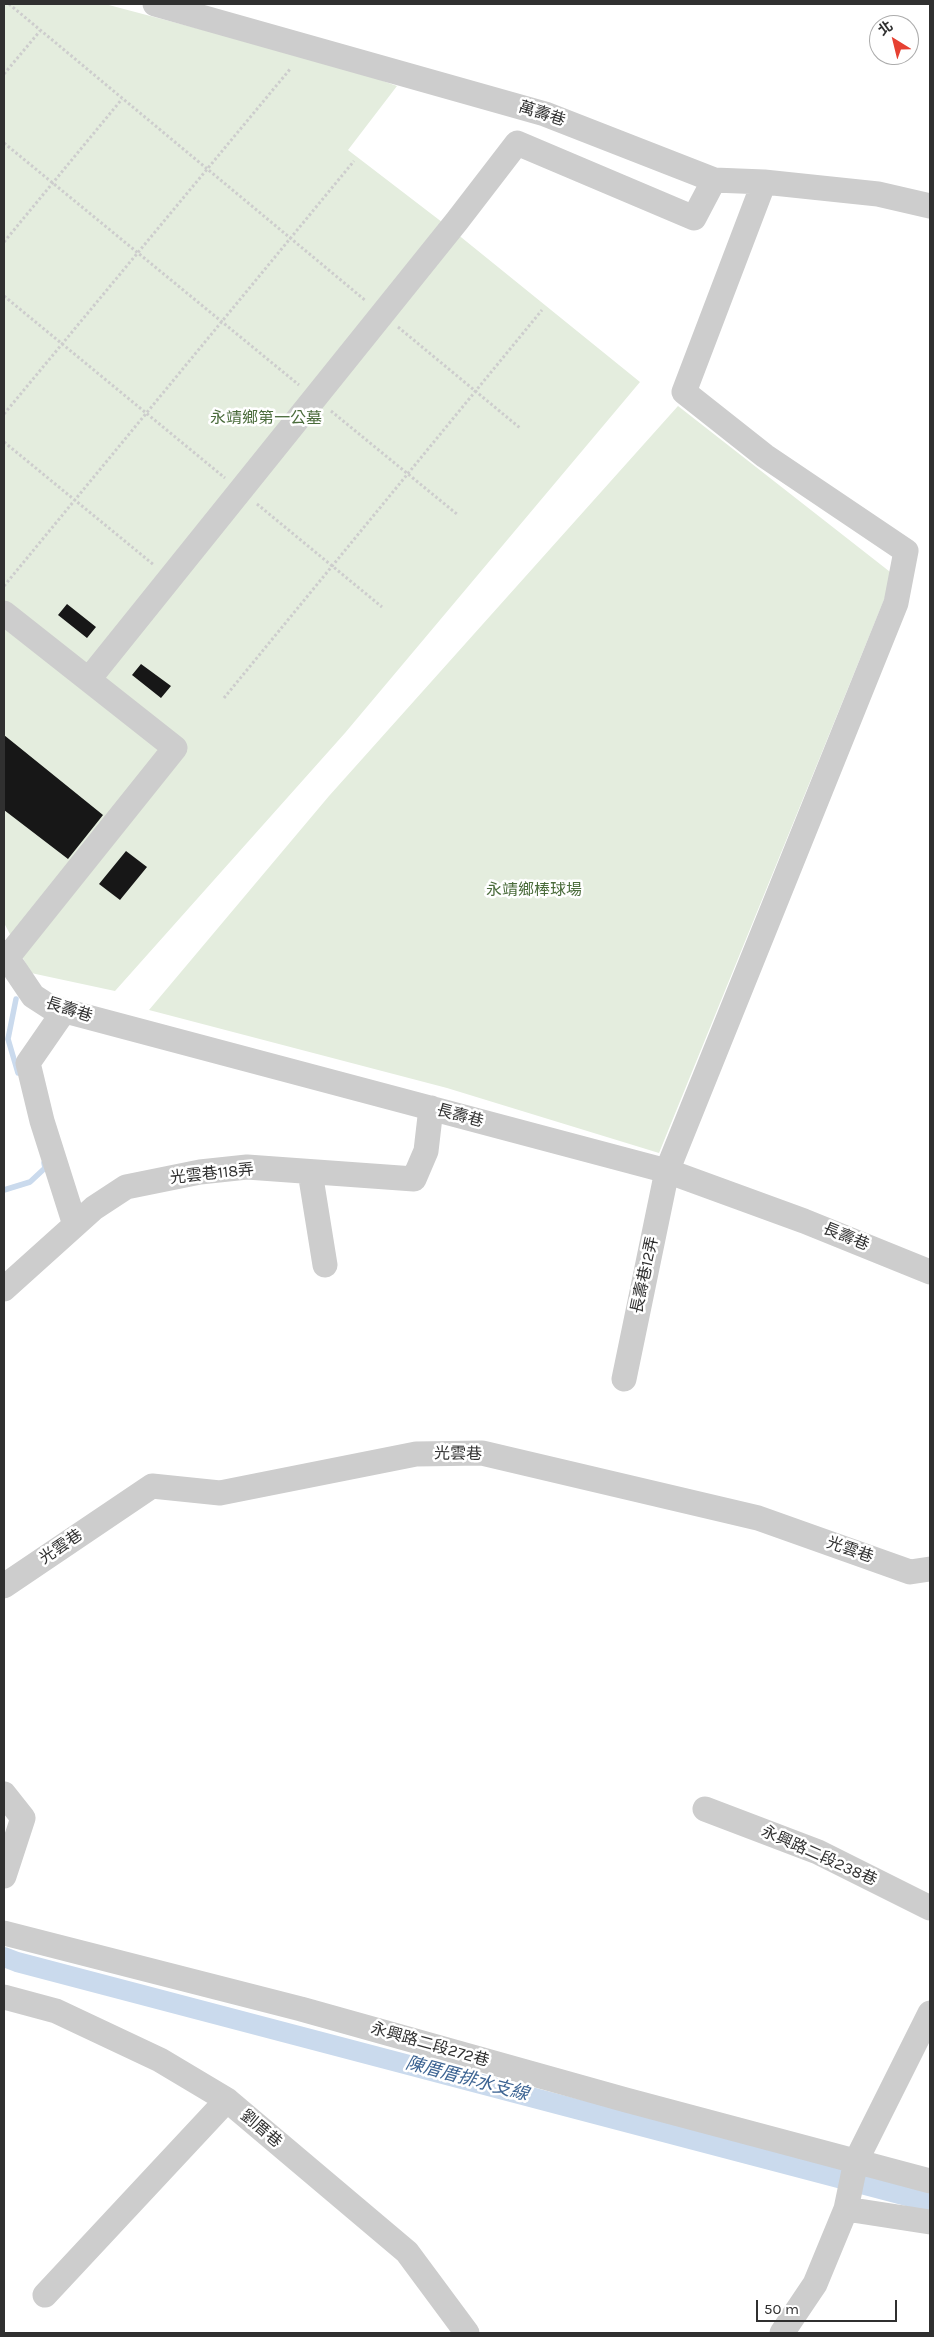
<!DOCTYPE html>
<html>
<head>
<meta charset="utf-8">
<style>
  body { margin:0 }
  #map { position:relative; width:934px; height:2337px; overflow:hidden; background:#fff; font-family:Karla,"Noto Sans TC",sans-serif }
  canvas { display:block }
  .frame { position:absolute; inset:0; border:5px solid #303030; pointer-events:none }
  .north { position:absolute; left:869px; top:15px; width:50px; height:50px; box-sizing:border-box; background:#fff; border:1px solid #acacac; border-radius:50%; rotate:324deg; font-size:14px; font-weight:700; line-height:20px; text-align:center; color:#303030 }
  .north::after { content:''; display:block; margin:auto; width:18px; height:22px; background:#e64132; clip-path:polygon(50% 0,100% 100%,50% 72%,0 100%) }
  .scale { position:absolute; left:756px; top:2300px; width:141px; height:22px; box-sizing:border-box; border:2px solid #303030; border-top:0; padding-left:6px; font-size:15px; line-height:18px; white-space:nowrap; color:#303030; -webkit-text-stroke:4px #fff; paint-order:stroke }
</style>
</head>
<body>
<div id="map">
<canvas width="934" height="2337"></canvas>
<div class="frame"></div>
<div class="north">北</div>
<div class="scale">50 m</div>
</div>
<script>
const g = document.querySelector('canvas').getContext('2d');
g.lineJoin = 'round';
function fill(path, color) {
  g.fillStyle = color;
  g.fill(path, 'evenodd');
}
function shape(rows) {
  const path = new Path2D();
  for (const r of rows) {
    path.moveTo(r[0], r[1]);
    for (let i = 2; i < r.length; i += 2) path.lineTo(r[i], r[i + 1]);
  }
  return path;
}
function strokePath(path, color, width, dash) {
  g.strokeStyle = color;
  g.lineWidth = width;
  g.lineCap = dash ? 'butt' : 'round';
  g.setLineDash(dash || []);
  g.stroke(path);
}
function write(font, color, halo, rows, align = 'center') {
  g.font = font + ' Karla,"Noto Sans TC",sans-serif';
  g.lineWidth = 5;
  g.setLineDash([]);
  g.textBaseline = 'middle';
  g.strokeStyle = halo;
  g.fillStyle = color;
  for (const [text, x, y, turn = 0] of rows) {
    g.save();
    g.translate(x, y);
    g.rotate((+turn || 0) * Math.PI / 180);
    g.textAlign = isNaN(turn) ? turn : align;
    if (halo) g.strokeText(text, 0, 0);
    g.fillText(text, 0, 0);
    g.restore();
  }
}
fill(shape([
  [4,4,105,4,347,68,397,86,348,150,451,229,640,382,345,733,115,991,31,973,4,923],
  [678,406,894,575,659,1153,447,1088,149,1010,329,796]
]), '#e4edde');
strokePath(shape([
  [16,999,8,1039,18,1073],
  [4,1190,30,1182,45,1168,44,1163]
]), '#cadaed', 5.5);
strokePath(shape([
  [4,1957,17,1962,930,2202]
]), '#cadaed', 20);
fill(shape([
  [67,604,96,627,87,638,58,615],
  [141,664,171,686,161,698,132,675],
  [4,735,103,815,68,859,4,810],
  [126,851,147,867,120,900,99,884]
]), '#171717');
strokePath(shape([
  [9,4,366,301],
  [4,74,40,31],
  [4,143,299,385],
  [4,242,122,99],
  [4,296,225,478],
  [398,327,520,428],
  [331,411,458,515],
  [4,414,291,68],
  [4,442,154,565],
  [257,504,382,607],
  [4,586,354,161],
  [224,698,542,310]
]), '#cdcdcd', 3, [2.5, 2.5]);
strokePath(shape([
  [155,4,545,114,714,180,764,182,878,194,930,206],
  [4,613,175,748,7,958],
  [89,679,457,221,517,143,694,218,714,180],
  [4,953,33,996,50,1007,667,1171,804,1221,930,1272],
  [64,1011,28,1063,42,1121,75,1225],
  [310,1172,325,1265],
  [4,1289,94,1208,126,1187,200,1172,247,1167,414,1179,426,1151,431,1108],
  [624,1379,667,1171,896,603,906,551,765,456,684,392,764,182],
  [4,1586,152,1486,220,1493,416,1454,482,1453,758,1518,910,1572,930,1569],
  [4,1794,23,1818,4,1876],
  [705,1809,818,1852,930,1908],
  [4,1933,301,2009,626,2100,930,2181],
  [4,1997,56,2011,160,2060,227,2100,407,2252,467,2333],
  [846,2209,930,2222],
  [45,2295,227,2100],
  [782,2333,815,2284,846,2209,856,2161,930,2013]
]), '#cdcdcd', 25);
write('16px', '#303030', '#fff', [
  ["萬壽巷",542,114,18],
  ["長壽巷",69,1010,18],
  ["長壽巷",460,1116,15],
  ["光雲巷118弄",212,1174,-6],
  ["長壽巷",846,1237,22],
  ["長壽巷12弄",645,1275,-78],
  ["光雲巷",458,1454,1],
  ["光雲巷",61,1547,-34],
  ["光雲巷",850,1550,19],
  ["永興路二段238巷",819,1856,24],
  ["永興路二段272巷",430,2045,16],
  ["劉厝巷",261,2129,40]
]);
write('16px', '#4b6c3c', '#fff', [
  ["永靖鄉第一公墓",266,418],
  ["永靖鄉棒球場",534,890]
]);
write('italic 18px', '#3d6493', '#fff', [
  ["陳厝厝排水支線",467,2079,15]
]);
</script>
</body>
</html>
